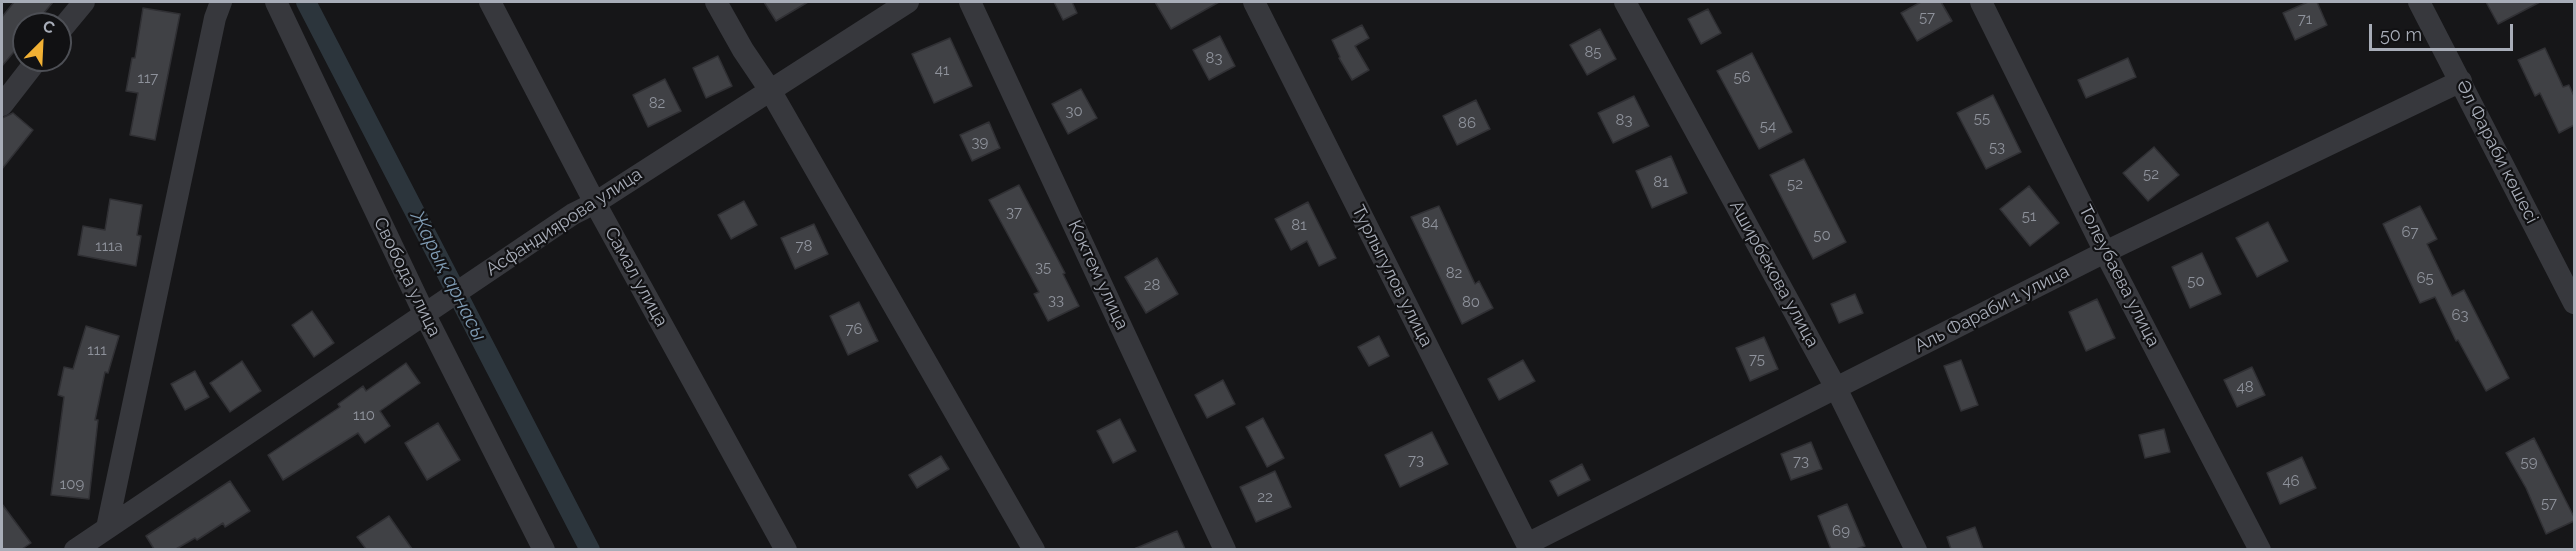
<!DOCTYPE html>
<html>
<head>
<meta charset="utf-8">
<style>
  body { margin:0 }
  #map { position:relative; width:2576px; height:551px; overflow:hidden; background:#161618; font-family:Raleway,sans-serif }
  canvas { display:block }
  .frame { position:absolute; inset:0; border:3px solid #a8adb8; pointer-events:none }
  .north { position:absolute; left:12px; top:12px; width:60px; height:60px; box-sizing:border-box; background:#111113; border:2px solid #4d4f55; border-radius:50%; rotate:24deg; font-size:16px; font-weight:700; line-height:24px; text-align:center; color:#a8adb8 }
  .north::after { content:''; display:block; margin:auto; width:21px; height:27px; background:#f2b134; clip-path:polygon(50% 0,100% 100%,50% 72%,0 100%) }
  .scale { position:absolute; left:2369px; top:24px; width:144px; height:27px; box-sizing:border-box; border:3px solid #a8adb8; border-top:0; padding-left:8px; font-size:18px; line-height:21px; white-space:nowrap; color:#a8adb8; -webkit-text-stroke:4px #111113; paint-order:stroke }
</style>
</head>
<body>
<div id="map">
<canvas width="2576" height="551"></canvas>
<div class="frame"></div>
<div class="north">С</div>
<div class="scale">50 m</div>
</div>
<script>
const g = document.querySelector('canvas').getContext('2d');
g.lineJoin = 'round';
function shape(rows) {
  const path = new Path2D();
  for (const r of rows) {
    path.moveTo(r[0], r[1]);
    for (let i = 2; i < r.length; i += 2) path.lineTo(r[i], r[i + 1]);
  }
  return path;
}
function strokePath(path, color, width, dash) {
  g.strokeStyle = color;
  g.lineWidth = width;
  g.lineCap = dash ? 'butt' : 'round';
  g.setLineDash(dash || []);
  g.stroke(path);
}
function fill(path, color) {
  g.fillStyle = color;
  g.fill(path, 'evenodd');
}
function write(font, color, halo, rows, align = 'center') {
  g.font = font + ' Raleway,sans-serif';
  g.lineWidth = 4.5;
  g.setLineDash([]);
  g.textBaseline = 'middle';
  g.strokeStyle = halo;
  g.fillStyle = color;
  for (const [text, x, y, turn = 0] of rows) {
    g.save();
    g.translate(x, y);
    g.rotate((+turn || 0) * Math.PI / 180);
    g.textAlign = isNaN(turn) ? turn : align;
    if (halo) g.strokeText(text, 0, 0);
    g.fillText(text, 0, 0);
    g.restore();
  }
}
strokePath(shape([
  [306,2,590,550]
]), '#2c353c', 20);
const building = shape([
  [14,2,53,2,35,24,24,24,24,40,2,66,2,17,14,2],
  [764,2,808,2,776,21,764,2],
  [1054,2,1072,2,1077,13,1063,20,1054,2],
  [1155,2,1219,2,1171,29,1155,2],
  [1921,2,1941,2,1952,21,1917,41,1901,13,1921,2],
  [2308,2,2317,2,2327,25,2295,40,2283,13,2308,2],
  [2486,2,2540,2,2498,24,2486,2],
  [143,8,180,14,155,140,130,135,138,93,126,91,132,58,135,58,143,8],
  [1708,9,1721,33,1701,44,1688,19,1708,9],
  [1362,25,1369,38,1355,46,1369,70,1352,80,1339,58,1340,57,1332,40,1362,25],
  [1600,29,1616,59,1587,75,1570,45,1600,29],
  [1220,36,1235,66,1209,80,1193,50,1220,36],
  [950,38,972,86,934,103,912,54,950,38],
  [2545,48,2563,87,2569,85,2574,96,2574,125,2559,133,2540,93,2535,96,2518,60,2545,48],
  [1752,53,1792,132,1759,149,1717,71,1752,53],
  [718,56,732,86,706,98,693,68,718,56],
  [2128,58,2136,77,2086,98,2078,80,2128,58],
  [665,79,681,111,648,127,633,95,665,79],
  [1081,89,1097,118,1068,134,1052,104,1081,89],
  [1993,95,2021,152,1986,169,1957,113,1993,95],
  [1634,96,1649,126,1613,143,1598,113,1634,96],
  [1476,100,1490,129,1457,145,1443,116,1476,100],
  [13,113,33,130,2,169,2,118,13,113],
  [989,122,1000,148,972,161,960,135,989,122],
  [2154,147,2179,175,2148,201,2123,173,2154,147],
  [1671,156,1687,193,1652,208,1636,171,1671,156],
  [1804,159,1846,242,1813,259,1770,175,1804,159],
  [1019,185,1065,273,1063,274,1079,306,1048,321,1034,294,1039,292,989,200,1019,185],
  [2029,186,2059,223,2030,246,2000,209,2029,186],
  [110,199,142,205,137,235,141,236,136,266,78,255,83,226,105,230,110,199],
  [744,201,757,225,731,239,718,215,744,201],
  [1308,202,1336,258,1319,266,1307,241,1291,250,1275,219,1308,202],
  [1439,206,1475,284,1479,281,1493,308,1462,324,1411,217,1439,206],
  [2420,206,2437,239,2427,244,2452,296,2464,290,2509,378,2486,391,2458,340,2456,341,2435,297,2420,303,2383,224,2420,206],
  [2268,222,2288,261,2257,277,2236,238,2268,222],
  [814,224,828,254,795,269,781,238,814,224],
  [2202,253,2221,294,2190,308,2172,267,2202,253],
  [1157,258,1178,294,1146,313,1125,277,1157,258],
  [1855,294,1863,313,1839,323,1831,304,1855,294],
  [2097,299,2115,338,2086,351,2069,312,2097,299],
  [859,302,878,341,848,355,830,316,859,302],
  [312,311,334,343,314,357,292,325,312,311],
  [86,326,119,336,108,373,105,372,95,420,98,420,89,499,51,495,64,397,58,395,64,367,73,369,86,326],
  [1379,336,1389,356,1369,366,1358,347,1379,336],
  [1764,337,1778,369,1750,381,1736,348,1764,337],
  [1523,360,1535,381,1499,400,1488,379,1523,360],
  [1961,360,1978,405,1961,411,1944,366,1961,360],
  [242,361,261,391,230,412,210,383,242,361],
  [406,363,420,383,380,411,390,426,365,443,358,433,283,480,268,455,340,407,338,404,363,386,366,391,406,363],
  [2252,367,2265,395,2237,407,2224,380,2252,367],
  [195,371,209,397,185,410,171,384,195,371],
  [1223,380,1235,404,1207,418,1195,395,1223,380],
  [1263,418,1284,458,1267,467,1246,427,1263,418],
  [1120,419,1136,451,1113,463,1097,431,1120,419],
  [438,423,460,460,427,480,405,443,438,423],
  [2164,429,2170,452,2145,458,2139,435,2164,429],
  [1432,432,1448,464,1400,487,1385,455,1432,432],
  [2534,438,2574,517,2574,521,2546,534,2526,488,2506,453,2534,438],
  [1811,442,1822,469,1791,480,1781,454,1811,442],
  [941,456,949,469,917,488,909,475,941,456],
  [2302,457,2316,488,2280,504,2267,473,2302,457],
  [1582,464,1590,480,1558,496,1550,481,1582,464],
  [1275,471,1291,507,1256,522,1240,487,1275,471],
  [230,481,250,511,225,527,223,523,197,540,195,538,176,549,154,549,146,536,230,481],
  [2,504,31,543,22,549,2,549,2,504],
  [1847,504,1865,546,1856,549,1831,549,1818,516,1847,504],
  [389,516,412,549,366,549,357,537,389,516],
  [1975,527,1983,549,1951,549,1947,537,1975,527],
  [1177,531,1185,549,1134,549,1177,531]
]);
fill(building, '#404145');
strokePath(building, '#303034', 1.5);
strokePath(shape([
  [276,2,424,313,544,550],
  [490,2,595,203,786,550],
  [716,2,743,50,770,90,1034,550],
  [970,2,1225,550],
  [1254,2,1530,550],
  [1625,2,1836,388,1916,550],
  [1981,2,2105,252,2260,550],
  [2419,2,2574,303],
  [60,31,84,2],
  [2,105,37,60],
  [107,528,215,18,221,2],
  [1527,544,2105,252,2461,81],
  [75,550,573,214,595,203,908,2]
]), '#37383d', 22);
write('15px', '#8e929b', null, [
  ["57",1927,17],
  ["71",2305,19],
  ["85",1593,52],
  ["83",1214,58],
  ["41",942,70],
  ["56",1742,77],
  ["117",148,78],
  ["82",657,103],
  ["30",1074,111],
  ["55",1982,118],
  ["83",1624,120],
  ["86",1467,123],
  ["54",1768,126],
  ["39",980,142],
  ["53",1997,147],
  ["52",2151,174],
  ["81",1661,182],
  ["52",1795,184],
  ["37",1014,212],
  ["51",2029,216],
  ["84",1430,223],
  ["81",1299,225],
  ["67",2410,232],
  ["50",1822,235],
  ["111а",109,246],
  ["78",804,246],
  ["35",1043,267],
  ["82",1454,273],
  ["65",2425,278],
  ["50",2196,281],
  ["28",1152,285],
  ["33",1056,300],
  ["80",1471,302],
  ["63",2460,315],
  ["76",854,329],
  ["111",97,350],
  ["75",1757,359],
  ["48",2245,387],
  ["110",364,415],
  ["73",1416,460],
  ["73",1801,461],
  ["59",2529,462],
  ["46",2291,481],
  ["109",72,484],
  ["22",1265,497],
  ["57",2549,503],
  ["69",1841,531]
]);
write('18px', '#a8adb8', '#111113', [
  ["Әл Фараби көшесі",2497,152,63],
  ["Асфандиярова улица",564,222,-33],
  ["Аширбекова улица",1774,274,61],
  ["Коктем улица",1098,275,65],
  ["Турлыгулов улица",1392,276,63],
  ["Толеубаева улица",2119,276,63],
  ["Свобода улица",407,277,64],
  ["Самал улица",636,277,61],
  ["Аль Фараби 1 улица",1992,309,-27]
]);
write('italic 20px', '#7f9bb3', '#111113', [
  ["Жарық арнасы",448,276,63]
]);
</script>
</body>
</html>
